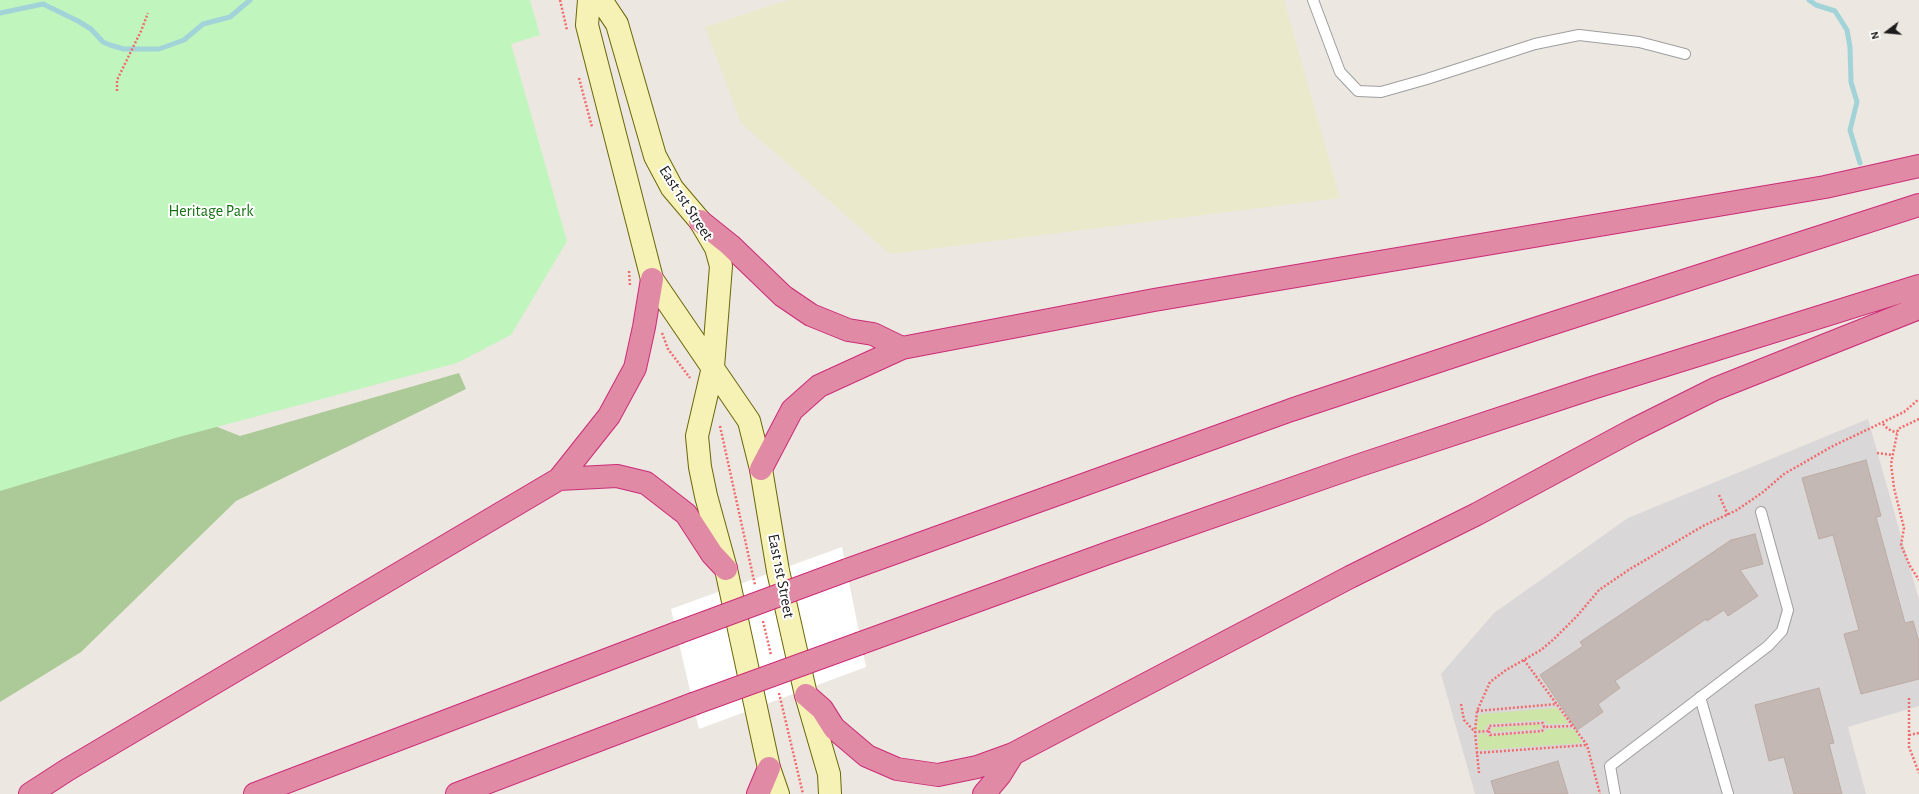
<!DOCTYPE html>
<html>
<head>
<meta charset="utf-8">
<style>
  body { margin:0 }
  #map { position:relative; width:1919px; height:794px; overflow:hidden; background:#ece7e0; font-family:"Alegreya Sans",sans-serif }
  canvas { display:block }
  .north { position:absolute; left:1867px; top:12px; width:40px; height:40px; -webkit-text-stroke:3px #fff; paint-order:stroke; rotate:254deg; font-size:11px; font-weight:700; line-height:16px; text-align:center; color:#1b1b1b }
  .north::after { content:''; display:block; margin:auto; width:14px; height:18px; background:#1b1b1b; clip-path:polygon(50% 0,100% 100%,50% 72%,0 100%) }
</style>
</head>
<body>
<div id="map">
<canvas width="1919" height="794"></canvas>
<div class="north">N</div>
</div>
<script>
const g = document.querySelector('canvas').getContext('2d');
g.lineJoin = 'round';
function fill(path, color) {
  g.fillStyle = color;
  g.fill(path, 'evenodd');
}
function shape(rows) {
  const path = new Path2D();
  for (const r of rows) {
    path.moveTo(r[0], r[1]);
    for (let i = 2; i < r.length; i += 2) path.lineTo(r[i], r[i + 1]);
  }
  return path;
}
function strokePath(path, color, width, dash) {
  g.strokeStyle = color;
  g.lineWidth = width;
  g.lineCap = dash ? 'butt' : 'round';
  g.setLineDash(dash || []);
  g.stroke(path);
}
function write(font, color, halo, rows, align = 'center') {
  g.font = font + ' "Alegreya Sans",sans-serif';
  g.lineWidth = 4;
  g.setLineDash([]);
  g.textBaseline = 'middle';
  g.strokeStyle = halo;
  g.fillStyle = color;
  for (const [text, x, y, turn = 0] of rows) {
    g.save();
    g.translate(x, y);
    g.rotate((+turn || 0) * Math.PI / 180);
    g.textAlign = isNaN(turn) ? turn : align;
    if (halo) g.strokeText(text, 0, 0);
    g.fillText(text, 0, 0);
    g.restore();
  }
}
fill(shape([
  [1868,419,1919,600,1919,706,1848,727,1866,794,1475,794,1441,674,1494,613,1628,518]
]), '#d9d7d8');
fill(shape([
  [788,0,1284,0,1340,198,890,254,741,123,705,27]
]), '#eae9cc');
fill(shape([
  [1554,708,1558,709,1568,722,1566,724,1547,724,1544,720,1488,724,1486,729,1480,731,1476,730,1478,716,1482,714],
  [1540,724,1541,729,1493,732,1492,728],
  [1567,728,1575,730,1582,743,1481,750,1478,748,1478,734,1486,733,1488,736,1544,732,1547,729]
]), '#cde5a7');
fill(shape([
  [0,335,172,409,240,436,459,373,466,389,236,501,81,652,0,702]
]), '#acca97');
fill(shape([
  [0,0,530,0,540,35,511,44,567,241,511,335,457,363,179,437,0,491]
]), '#c0f6bd');
fill(shape([
  [842,547,866,667,699,729,671,609]
]), '#fff');
strokePath(shape([
  [1809,0,1816,5,1835,11,1847,30,1850,47,1851,82,1857,102,1850,130,1860,163],
  [0,13,43,4,78,21,91,29,103,42,110,45,124,49,159,49,184,40,203,24,230,17,250,0]
]), '#a2d3d8', 5);
const building = shape([
  [1866,460,1881,516,1876,517,1905,623,1913,621,1919,642,1919,679,1861,694,1844,634,1859,630,1833,535,1819,539,1802,478,1866,460],
  [1755,534,1763,564,1740,570,1758,596,1728,616,1724,610,1707,621,1706,619,1615,681,1620,688,1598,704,1603,712,1577,730,1540,675,1583,646,1580,642,1731,540,1755,534],
  [1819,688,1834,743,1829,744,1842,794,1794,794,1784,757,1769,761,1755,705,1819,688],
  [1558,761,1568,794,1495,794,1491,781,1558,761]
]);
fill(building, '#c3b8b4');
strokePath(building, '#bdaba4', 1);
const service = shape([
  [1313,0,1340,72,1358,91,1381,92,1427,79,1535,44,1579,35,1639,42,1685,54],
  [1700,697,1728,794],
  [1615,794,1610,766,1768,646,1782,631,1788,610,1761,512]
]);
const secondary = shape([
  [589,0,587,25,652,279,749,421,761,469,778,571,806,695,829,774,830,794],
  [601,0,617,24,655,156,672,188,700,221,716,248,721,266,713,367,697,436,700,467,706,496,726,569,769,768,778,794]
]);
const motorway = shape([
  [700,221,730,245,783,296,811,315,848,330,873,334,902,348],
  [761,469,792,410,819,386,902,348,1154,300,1825,187,1919,166],
  [559,479,617,476,646,483,686,514,712,554,726,569],
  [847,570,1291,410,1532,330,1919,205],
  [861,643,1111,552,1357,466,1592,388,1919,286],
  [806,695,822,709,834,728,867,756,897,769,938,775,977,767,1013,754,1350,577,1477,514,1633,430,1715,389,1919,308],
  [30,794,67,770,559,479,609,416,635,368,644,327,652,279],
  [255,794,677,633],
  [457,794,693,704],
  [758,794,769,768],
  [984,794,1000,775,1013,754]
]);
strokePath(service, '#9f9f9f', 12);
strokePath(secondary, '#6a6809', 24);
strokePath(motorway, '#cc2b76', 24);
strokePath(shape([
  [560,0,567,30],
  [579,78,592,127],
  [117,91,117,80,141,31,148,13],
  [629,271,630,286],
  [662,333,668,349,690,378],
  [1919,419,1898,429,1891,464,1894,488,1904,528,1901,545,1910,566,1919,580],
  [1883,424,1888,429,1897,433],
  [720,426,755,585],
  [1877,453,1892,455],
  [1719,495,1728,515],
  [763,621,771,655],
  [1524,660,1587,745,1600,794],
  [779,693,803,794],
  [1909,698,1909,747,1919,773],
  [1461,704,1464,720,1475,732,1489,731,1489,726,1543,723,1544,727,1572,726],
  [1477,711,1557,704],
  [1489,731,1490,735,1542,731,1544,727],
  [1909,735,1919,733],
  [1476,753,1587,745],
  [1479,773,1475,732,1477,711,1490,682,1506,670,1541,650,1555,638,1578,615,1599,590,1630,569,1703,526,1737,510,1763,492,1784,474,1831,447,1904,412,1919,399]
]), '#f26b6d', 2.5, [2, 2]);
strokePath(service, '#fff', 10);
strokePath(secondary, '#f6f1b5', 22);
strokePath(motorway, '#e18aa5', 22);
const motorwayBridge = shape([
  [677,633,847,570],
  [693,704,861,643]
]);
strokePath(motorwayBridge, '#cc2b76', 24, []);
strokePath(motorwayBridge, '#e18aa5', 22);
write('16px', '#1b1b1b', '#fff', [
  ["East 1st Street",686,203,57],
  ["East 1st Street",781,576,79]
]);
write('16px', '#147110', '#fff', [
  ["Heritage Park",211,211]
]);
</script>
</body>
</html>
